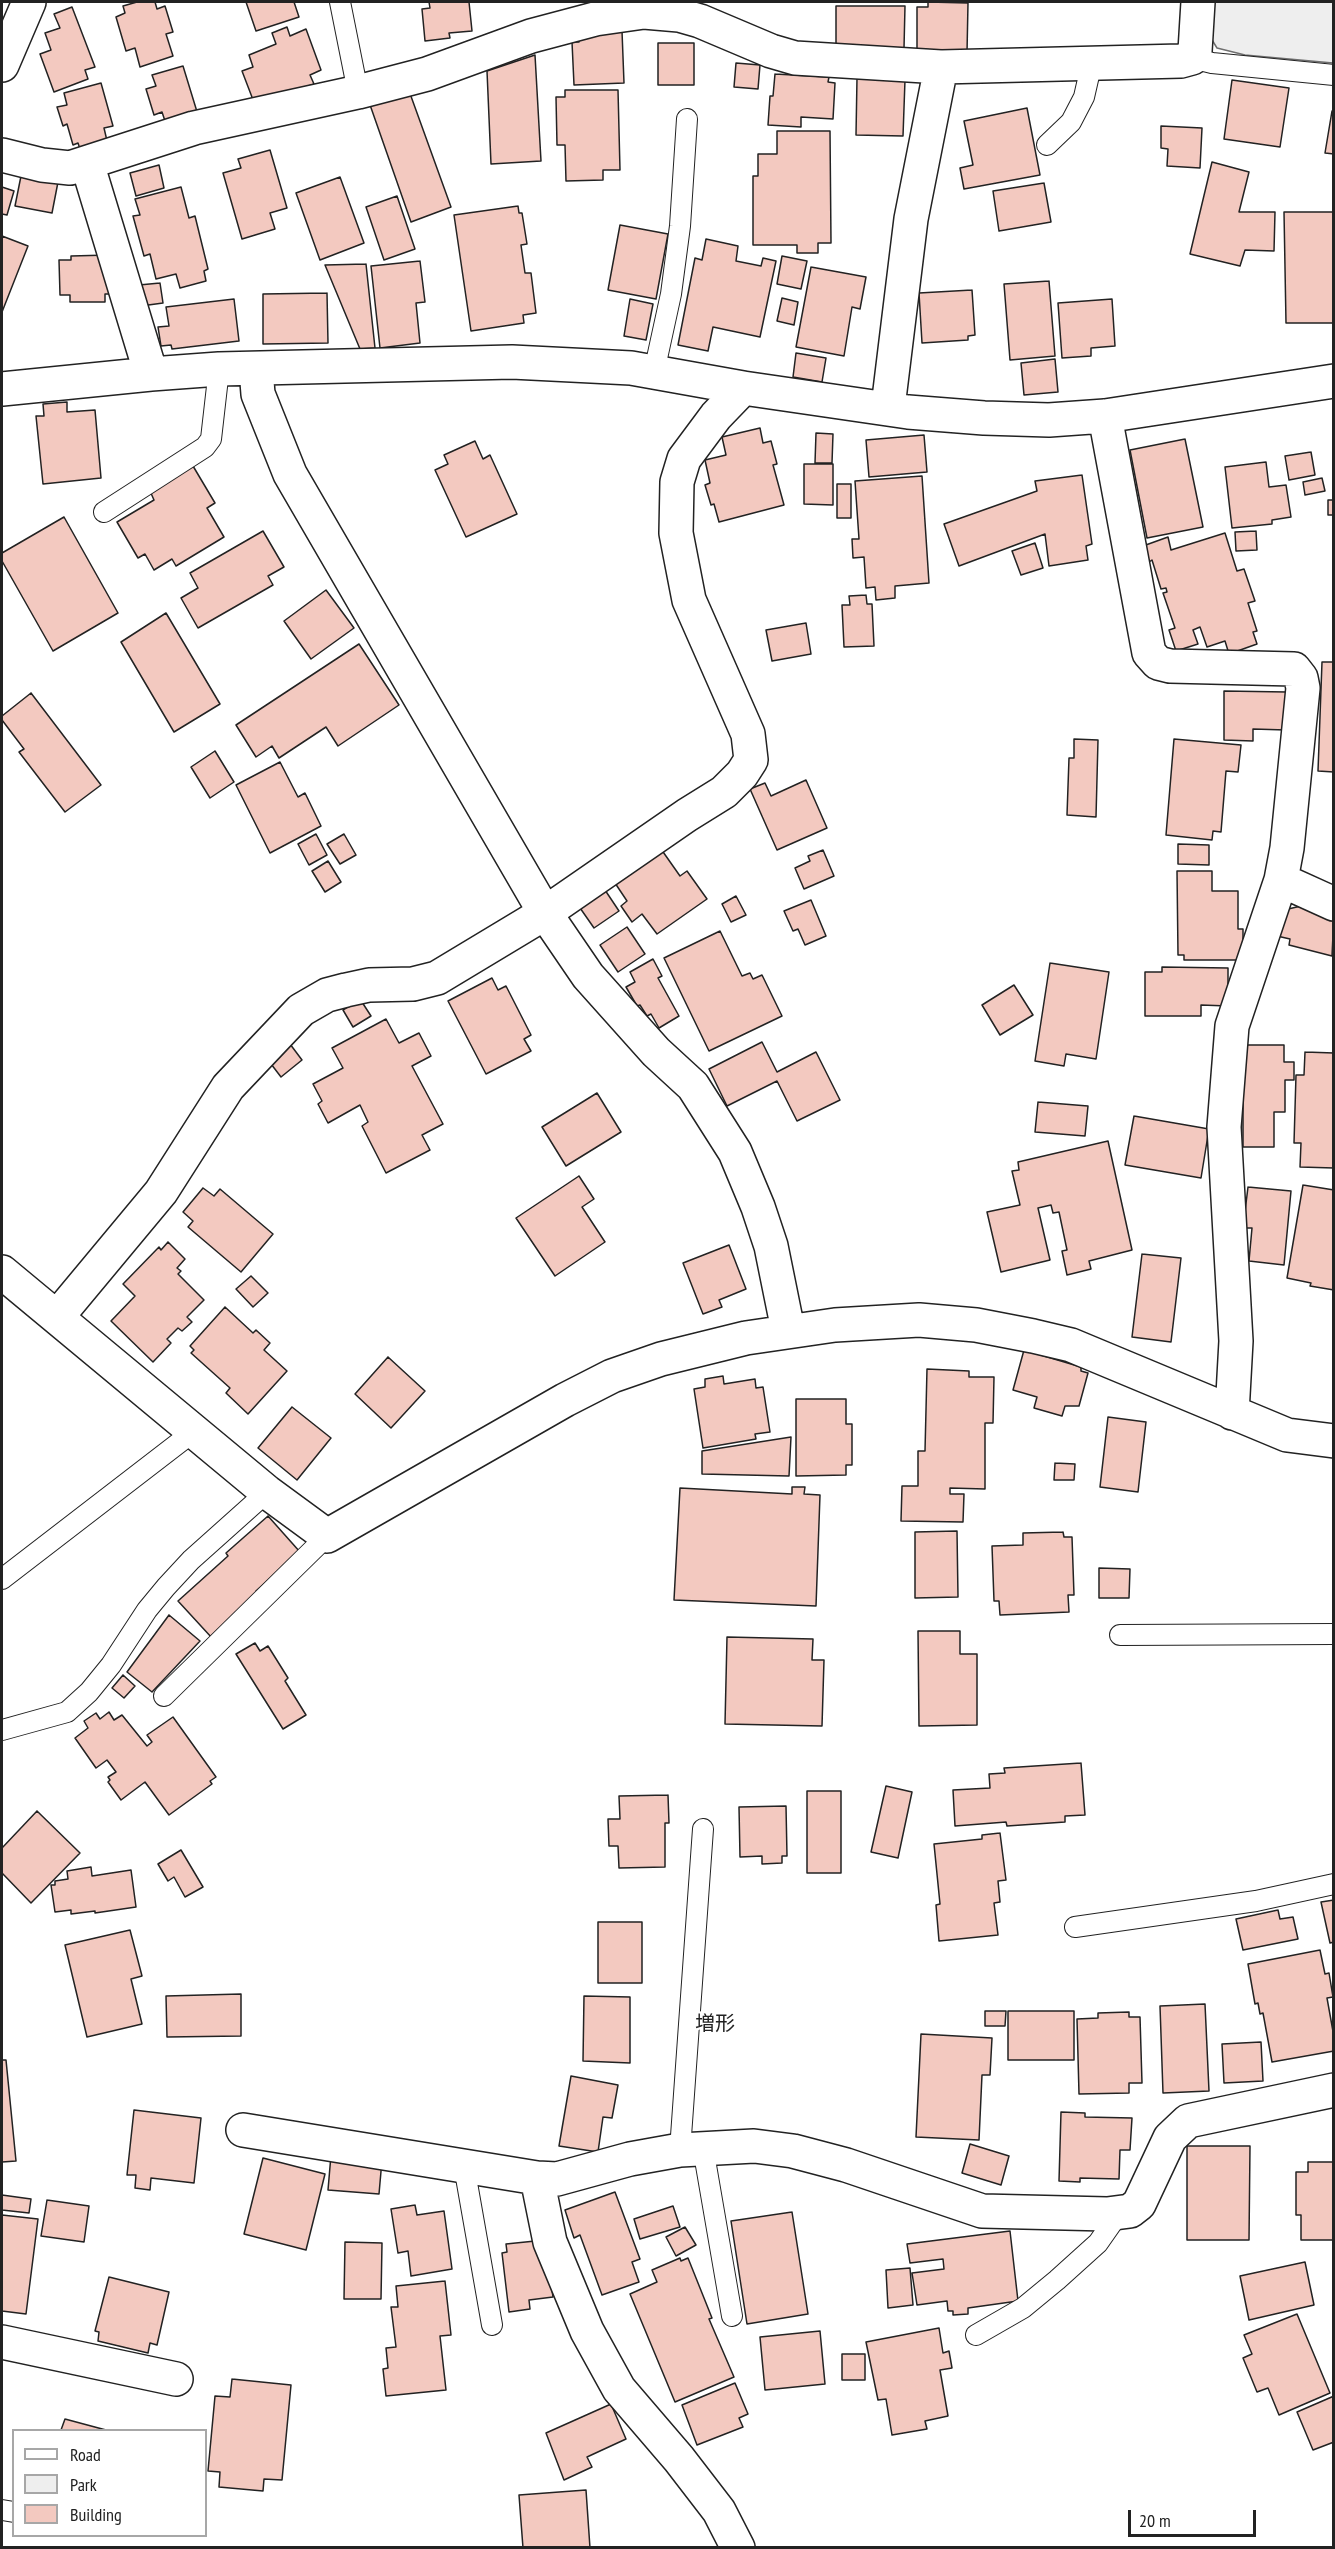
<!DOCTYPE html>
<html>
<head>
<meta charset="utf-8">
<style>
  body { margin:0 }
  #map { position:relative; width:1335px; height:2549px; overflow:hidden; background:#fff; font-family:"PT Sans Narrow",sans-serif }
  canvas { display:block }
  .frame { position:absolute; inset:0; border:3px solid #222; pointer-events:none }
  .legend { position:absolute; left:12px; top:2429px; width:195px; height:108px; box-sizing:border-box; background:#fff; border:2px solid #a7a7a7; margin:0; padding:8px 10px; list-style:none; font-size:18px; color:#222 }
  .legend li { display:flex; align-items:center; gap:12px; height:30px }
  .legend b { width:30px; border:2px solid #a7a7a7 }
  .scale { position:absolute; left:1128px; top:2510px; width:128px; height:27px; box-sizing:border-box; border:3px solid #222; border-top:0; padding-left:8px; font-size:18px; line-height:21px; white-space:nowrap; color:#222; -webkit-text-stroke:4px #fff; paint-order:stroke }
</style>
</head>
<body>
<div id="map">
<canvas width="1335" height="2549"></canvas>
<div class="frame"></div>
<ul class="legend">
<li><b style="height:8px;background:#fff"></b>Road</li>
<li><b style="height:16px;background:#eee"></b>Park</li>
<li><b style="height:16px;background:#f3c9c0"></b>Building</li>
</ul>
<div class="scale">20 m</div>
</div>
<script>
const g = document.querySelector('canvas').getContext('2d');
g.lineJoin = 'round';
function fill(path, color) {
  g.fillStyle = color;
  g.fill(path, 'evenodd');
}
function shape(rows) {
  const path = new Path2D();
  for (const r of rows) {
    path.moveTo(r[0], r[1]);
    for (let i = 2; i < r.length; i += 2) path.lineTo(r[i], r[i + 1]);
  }
  return path;
}
function strokePath(path, color, width, dash) {
  g.strokeStyle = color;
  g.lineWidth = width;
  g.lineCap = dash ? 'butt' : 'round';
  g.setLineDash(dash || []);
  g.stroke(path);
}
function write(font, color, halo, rows, align = 'center') {
  g.font = font + ' "PT Sans Narrow","Noto Sans JP",sans-serif';
  g.lineWidth = 4.5;
  g.setLineDash([]);
  g.textBaseline = 'middle';
  g.strokeStyle = halo;
  g.fillStyle = color;
  for (const [text, x, y, turn = 0] of rows) {
    g.save();
    g.translate(x, y);
    g.rotate((+turn || 0) * Math.PI / 180);
    g.textAlign = isNaN(turn) ? turn : align;
    if (halo) g.strokeText(text, 0, 0);
    g.fillText(text, 0, 0);
    g.restore();
  }
}
const green = shape([
  [1208,2,1333,2,1333,63,1245,55,1217,48,1209,35,1208,2]
]);
fill(green, '#eee');
strokePath(green, '#6f6f6f', 1.5);
const building = shape([
  [137,2,155,2,157,9,165,6,173,32,166,34,173,56,140,67,135,48,126,51,116,17,125,13,123,6,137,2],
  [246,2,294,2,299,17,256,31,246,2],
  [429,2,469,2,472,31,449,33,450,38,425,41,422,9,430,8,429,2],
  [928,2,968,3,967,53,917,53,917,7,928,7,928,2],
  [836,6,905,6,904,48,836,52,836,6],
  [72,7,95,67,85,70,88,79,54,92,40,54,51,50,45,33,60,28,54,14,72,7],
  [287,27,290,36,306,29,321,70,310,75,314,84,255,105,242,71,253,67,249,55,276,44,272,33,287,27],
  [622,31,624,83,574,85,572,42,579,42,579,33,622,31],
  [658,43,694,43,694,85,658,85,658,43],
  [535,55,541,161,491,164,487,71,535,55],
  [736,63,760,65,758,89,734,87,736,63],
  [183,66,198,115,166,124,162,112,154,115,146,89,156,86,152,75,183,66],
  [775,74,829,77,828,82,835,83,833,119,801,117,801,127,768,125,770,96,773,96,775,74],
  [857,78,905,80,903,136,856,135,857,78],
  [1232,80,1289,88,1280,147,1224,139,1232,80],
  [101,83,113,126,104,128,108,145,81,152,78,143,73,145,67,124,63,126,57,107,67,105,64,93,101,83],
  [408,88,451,207,411,222,369,102,408,88],
  [565,90,618,90,620,170,603,170,603,180,566,181,565,145,557,145,556,97,565,97,565,90],
  [1027,108,1040,175,964,189,960,168,973,165,964,121,1027,108],
  [1332,111,1334,111,1334,154,1325,153,1332,111],
  [1161,126,1202,128,1200,168,1167,166,1168,149,1161,148,1161,126],
  [777,131,830,131,831,243,818,243,818,253,797,253,797,245,753,245,753,176,758,176,758,154,777,154,777,131],
  [270,150,287,208,270,213,275,229,242,239,223,173,241,168,238,159,270,150],
  [1212,162,1249,172,1239,212,1275,212,1274,251,1245,250,1240,266,1190,254,1212,162],
  [159,165,164,188,136,196,130,173,159,165],
  [21,176,58,182,52,213,15,206,21,176],
  [340,177,364,243,320,260,296,193,340,177],
  [1044,183,1051,222,999,231,993,191,1044,183],
  [2,187,14,191,7,215,2,214,2,187],
  [181,187,189,218,195,216,208,269,204,271,206,281,180,288,176,274,156,279,150,254,144,256,133,216,140,215,135,199,181,187],
  [397,196,415,249,384,260,366,207,397,196],
  [518,206,519,213,522,213,527,244,521,245,525,273,531,273,536,313,523,315,524,323,471,331,454,215,518,206],
  [1284,212,1334,212,1334,323,1286,323,1284,212],
  [620,225,668,234,656,299,608,290,620,225],
  [2,236,28,246,2,312,2,236],
  [706,239,738,246,736,261,761,266,763,258,776,261,760,337,713,327,708,351,678,345,695,258,702,260,706,239],
  [109,255,109,294,105,294,105,302,70,302,70,295,60,295,59,260,71,260,71,256,109,255],
  [782,256,807,261,801,289,777,284,782,256],
  [420,261,425,302,416,303,420,343,380,348,371,266,420,261],
  [366,264,375,348,360,349,325,265,366,264],
  [811,267,866,277,860,309,852,307,844,356,796,347,811,267],
  [1049,281,1055,356,1010,360,1004,284,1049,281],
  [160,283,163,303,141,306,139,285,160,283],
  [972,290,975,335,968,336,968,340,922,343,919,293,972,290],
  [327,293,328,343,263,344,263,294,327,293],
  [782,298,798,302,794,325,777,321,782,298],
  [234,299,239,341,172,349,171,345,161,346,158,327,169,326,166,307,234,299],
  [630,299,653,304,646,340,624,336,630,299],
  [1112,299,1115,346,1091,348,1091,356,1062,358,1058,303,1112,299],
  [796,353,826,358,822,382,793,377,796,353],
  [1055,359,1058,392,1024,395,1021,363,1055,359],
  [67,402,67,412,95,410,101,478,43,484,36,416,44,416,43,404,67,402],
  [760,428,763,443,771,441,777,464,773,465,784,505,719,522,714,504,711,505,705,485,710,483,705,460,726,455,722,437,760,428],
  [816,433,833,434,832,463,815,463,816,433],
  [924,435,927,472,869,477,866,440,924,435],
  [1185,439,1203,527,1147,538,1130,450,1185,439],
  [475,441,483,459,490,455,517,514,466,537,435,470,448,464,444,455,475,441],
  [1311,452,1315,475,1289,480,1285,456,1311,452],
  [1266,462,1269,487,1286,485,1291,517,1272,520,1272,524,1232,528,1225,467,1266,462],
  [804,464,833,464,833,505,804,504,804,464],
  [193,466,215,503,207,508,224,537,176,566,172,559,154,570,145,554,138,558,117,522,154,500,150,491,193,466],
  [1082,475,1092,544,1086,546,1088,560,1049,566,1045,534,959,566,944,524,1037,491,1035,481,1082,475],
  [922,476,929,583,895,586,895,598,876,600,875,587,866,588,864,557,853,558,852,539,859,539,855,481,922,476],
  [1322,478,1325,491,1305,495,1303,482,1322,478],
  [837,484,851,484,851,518,837,518,837,484],
  [1328,500,1334,500,1334,515,1328,515,1328,500],
  [64,517,118,613,53,651,2,561,2,553,64,517],
  [263,531,284,567,268,576,273,585,198,628,181,598,198,588,190,573,263,531],
  [1256,531,1257,550,1236,551,1235,532,1256,531],
  [1225,533,1237,571,1244,569,1255,601,1248,603,1257,631,1253,632,1257,644,1229,654,1225,641,1207,647,1200,627,1193,630,1198,644,1176,651,1169,630,1175,628,1163,593,1167,592,1166,588,1161,589,1152,560,1149,562,1143,546,1168,537,1171,550,1225,533],
  [1035,543,1043,568,1021,575,1012,551,1035,543],
  [326,590,354,628,311,659,284,621,326,590],
  [866,595,867,604,872,604,874,646,844,647,842,605,850,605,849,596,866,595],
  [166,613,220,704,174,732,121,642,166,613],
  [806,623,811,654,772,661,766,630,806,623],
  [359,644,399,705,338,746,326,727,279,758,272,746,256,757,236,725,359,644],
  [1322,662,1334,662,1334,772,1318,771,1322,662],
  [1224,691,1287,692,1286,730,1253,729,1253,741,1224,740,1224,691],
  [31,693,101,785,65,812,19,752,24,749,2,720,2,716,31,693],
  [1074,739,1098,740,1096,817,1067,815,1069,758,1074,758,1074,739],
  [1174,739,1241,745,1238,772,1226,771,1221,832,1213,831,1212,840,1166,835,1174,739],
  [215,751,234,782,210,798,191,767,215,751],
  [280,762,298,797,305,793,321,826,270,853,236,785,280,762],
  [806,780,827,828,777,850,750,789,765,783,771,796,806,780],
  [316,834,327,855,309,865,298,844,316,834],
  [344,834,356,855,340,864,327,844,344,834],
  [1178,844,1209,845,1209,865,1178,864,1178,844],
  [661,849,680,876,687,871,707,899,657,934,642,914,632,922,621,906,627,901,615,883,661,849],
  [823,850,834,876,804,889,795,868,810,861,808,856,823,850],
  [328,861,341,882,325,892,312,871,328,861],
  [1177,871,1212,871,1212,891,1238,891,1238,929,1243,929,1243,960,1184,960,1184,955,1178,955,1177,871],
  [603,887,619,911,594,928,578,905,603,887],
  [736,896,746,915,731,922,722,904,736,896],
  [811,900,826,936,805,945,798,929,793,931,784,911,811,900],
  [1301,906,1334,914,1332,956,1289,945,1290,939,1277,936,1284,910,1301,906],
  [627,927,645,954,618,972,600,945,627,927],
  [720,931,742,976,750,973,753,979,762,975,782,1016,709,1051,664,958,720,931],
  [653,959,662,976,658,978,679,1016,659,1028,651,1014,647,1016,640,1005,637,1006,626,987,635,982,630,972,653,959],
  [1050,963,1109,972,1096,1059,1066,1054,1064,1066,1035,1061,1050,963],
  [1162,967,1228,968,1228,1006,1201,1005,1201,1016,1145,1016,1145,972,1162,972,1162,967],
  [492,978,498,990,506,986,531,1035,524,1039,531,1051,486,1074,448,1001,492,978],
  [1014,985,1033,1015,1000,1035,982,1005,1014,985],
  [360,999,371,1016,353,1027,343,1010,360,999],
  [386,1019,399,1043,419,1033,431,1056,412,1066,443,1124,422,1135,430,1150,386,1173,362,1126,368,1122,360,1105,328,1123,318,1104,322,1101,313,1084,343,1068,332,1048,386,1019],
  [762,1042,777,1072,816,1052,840,1100,797,1121,777,1081,727,1106,709,1069,762,1042],
  [290,1044,302,1060,281,1077,268,1060,290,1044],
  [1243,1045,1284,1045,1284,1062,1294,1062,1294,1080,1285,1080,1285,1112,1274,1112,1274,1147,1243,1147,1243,1045],
  [1305,1052,1334,1053,1334,1168,1300,1167,1301,1143,1294,1143,1296,1075,1304,1075,1305,1052],
  [597,1093,621,1132,566,1166,542,1127,597,1093],
  [1038,1102,1088,1106,1085,1136,1035,1132,1038,1102],
  [1134,1116,1209,1129,1201,1178,1125,1165,1134,1116],
  [1108,1141,1132,1250,1089,1261,1091,1269,1067,1275,1062,1251,1067,1250,1059,1212,1053,1213,1051,1205,1038,1208,1050,1260,1001,1272,987,1212,1020,1205,1012,1171,1019,1170,1018,1162,1108,1141],
  [579,1176,594,1199,582,1207,605,1242,555,1276,516,1218,579,1176],
  [1303,1185,1334,1190,1334,1290,1310,1286,1311,1283,1287,1278,1303,1185],
  [1248,1187,1291,1191,1284,1265,1249,1261,1252,1228,1243,1228,1248,1187],
  [203,1188,214,1196,220,1189,273,1234,241,1272,188,1227,193,1221,183,1212,203,1188],
  [168,1242,185,1259,177,1268,181,1271,178,1274,204,1300,187,1317,192,1322,182,1331,178,1328,167,1339,171,1343,153,1362,111,1321,135,1296,123,1284,159,1247,161,1250,168,1242],
  [729,1245,746,1289,719,1300,722,1307,703,1314,683,1263,729,1245],
  [1142,1254,1181,1258,1171,1342,1132,1337,1142,1254],
  [251,1276,268,1293,253,1307,236,1289,251,1276],
  [225,1307,253,1333,256,1330,270,1343,264,1350,287,1371,248,1414,226,1393,230,1388,191,1353,194,1350,190,1346,225,1307],
  [1024,1350,1081,1367,1081,1371,1088,1373,1079,1406,1065,1406,1062,1416,1034,1408,1037,1397,1013,1390,1024,1350],
  [388,1357,425,1391,391,1428,355,1394,388,1357],
  [927,1369,969,1371,969,1377,994,1377,993,1423,985,1423,985,1489,950,1488,950,1494,964,1494,963,1522,901,1521,902,1486,918,1486,918,1451,925,1451,927,1369],
  [723,1376,724,1384,755,1379,756,1388,763,1387,770,1432,755,1434,756,1439,703,1448,694,1389,705,1387,705,1379,723,1376],
  [796,1399,846,1399,846,1424,852,1424,852,1465,846,1465,846,1475,796,1476,796,1399],
  [292,1407,331,1438,297,1480,258,1448,292,1407],
  [1108,1417,1146,1422,1138,1492,1100,1487,1108,1417],
  [791,1437,789,1476,702,1474,702,1451,791,1437],
  [1055,1463,1075,1464,1074,1480,1054,1480,1055,1463],
  [792,1487,805,1487,804,1494,820,1495,816,1606,674,1600,680,1488,792,1494,792,1487],
  [268,1516,300,1552,256,1591,260,1595,212,1638,178,1601,228,1556,226,1553,268,1516],
  [957,1531,958,1597,915,1598,915,1532,957,1531],
  [1063,1532,1064,1537,1072,1537,1074,1595,1068,1595,1069,1612,1000,1615,999,1601,994,1601,992,1546,1023,1545,1023,1533,1063,1532],
  [1099,1568,1130,1569,1129,1598,1099,1598,1099,1568],
  [169,1615,200,1641,152,1692,127,1672,169,1615],
  [918,1631,960,1631,960,1654,977,1654,977,1725,919,1726,918,1631],
  [727,1637,813,1639,812,1660,824,1660,822,1726,725,1724,727,1637],
  [255,1643,260,1651,268,1646,288,1678,285,1681,306,1715,283,1729,236,1654,255,1643],
  [123,1675,135,1686,124,1698,112,1688,123,1675],
  [109,1712,114,1720,122,1715,147,1746,152,1742,147,1735,173,1717,216,1777,210,1781,212,1784,169,1815,145,1782,121,1800,108,1782,110,1780,108,1777,116,1772,107,1760,96,1768,75,1738,88,1728,84,1721,96,1713,100,1719,109,1712],
  [1081,1763,1085,1815,1065,1816,1065,1822,1007,1826,1006,1822,955,1826,953,1790,990,1788,989,1774,1005,1773,1004,1768,1081,1763],
  [886,1786,912,1792,898,1858,871,1852,886,1786],
  [807,1791,841,1791,841,1873,807,1873,807,1791],
  [668,1795,669,1823,665,1823,665,1867,619,1868,618,1846,609,1846,608,1819,620,1819,619,1796,668,1795],
  [786,1806,787,1856,782,1856,782,1863,762,1864,762,1856,740,1857,739,1807,786,1806],
  [37,1811,80,1853,31,1903,2,1873,2,1848,37,1811],
  [1000,1833,1006,1880,998,1881,1000,1902,994,1903,998,1935,939,1941,936,1905,940,1904,934,1844,982,1839,982,1835,1000,1833],
  [181,1850,203,1887,185,1897,174,1877,168,1881,158,1864,181,1850],
  [91,1867,92,1876,131,1870,136,1907,95,1913,95,1911,71,1914,71,1910,55,1912,51,1885,55,1885,55,1881,68,1879,67,1871,91,1867],
  [1334,1900,1334,1942,1330,1943,1321,1902,1334,1900],
  [1278,1910,1280,1919,1293,1917,1298,1939,1243,1950,1236,1919,1278,1910],
  [598,1922,642,1922,642,1983,598,1983,598,1922],
  [130,1930,142,1976,131,1979,142,2024,87,2037,65,1945,130,1930],
  [1320,1950,1325,1974,1329,1973,1333,1997,1327,1998,1334,2037,1334,2051,1272,2062,1263,2013,1260,2014,1258,2003,1255,2004,1248,1964,1320,1950],
  [241,1994,241,2036,167,2037,166,1996,241,1994],
  [584,1996,630,1997,630,2063,583,2061,584,1996],
  [1205,2004,1209,2091,1163,2093,1160,2006,1205,2004],
  [985,2011,1006,2011,1005,2026,985,2026,985,2011],
  [1008,2011,1074,2011,1074,2060,1008,2060,1008,2011],
  [1129,2012,1129,2017,1140,2017,1142,2083,1129,2083,1129,2093,1079,2094,1077,2019,1098,2018,1098,2013,1129,2012],
  [921,2034,992,2038,990,2075,982,2075,979,2140,916,2137,921,2034],
  [1261,2042,1263,2081,1224,2083,1222,2044,1261,2042],
  [2,2060,6,2060,16,2161,2,2162,2,2060],
  [571,2076,618,2085,612,2118,603,2117,598,2152,559,2146,571,2076],
  [134,2110,201,2118,194,2183,151,2178,150,2190,135,2188,136,2175,127,2175,134,2110],
  [1061,2112,1085,2113,1085,2117,1132,2118,1130,2150,1120,2150,1119,2179,1080,2178,1080,2182,1059,2181,1061,2112],
  [970,2144,1009,2156,1001,2185,962,2173,970,2144],
  [1187,2146,1250,2146,1249,2240,1187,2240,1187,2146],
  [331,2155,382,2160,379,2194,328,2190,331,2155],
  [263,2158,325,2174,306,2250,244,2234,263,2158],
  [1308,2162,1334,2162,1334,2240,1301,2240,1301,2215,1296,2215,1296,2172,1308,2172,1308,2162],
  [615,2192,640,2259,632,2262,639,2282,602,2295,580,2235,574,2238,565,2210,615,2192],
  [2,2195,31,2199,29,2213,2,2210,2,2195],
  [47,2200,89,2206,84,2242,41,2236,47,2200],
  [415,2205,417,2215,444,2211,452,2269,411,2276,408,2251,398,2253,391,2209,415,2205],
  [673,2206,680,2227,640,2239,634,2219,673,2206],
  [792,2212,808,2314,747,2324,731,2221,792,2212],
  [2,2215,38,2219,26,2314,2,2311,2,2215],
  [685,2227,696,2245,676,2256,666,2237,685,2227],
  [1010,2231,1018,2301,968,2308,968,2314,953,2315,953,2311,948,2311,947,2301,917,2305,912,2273,944,2269,943,2259,910,2263,907,2244,1010,2231],
  [545,2240,553,2297,529,2300,530,2309,509,2312,502,2253,507,2252,506,2244,545,2240],
  [345,2242,382,2243,381,2299,344,2299,345,2242],
  [680,2258,681,2261,688,2258,712,2318,709,2319,734,2377,675,2402,630,2294,657,2282,652,2270,680,2258],
  [1305,2262,1314,2305,1249,2320,1240,2276,1305,2262],
  [910,2268,913,2305,888,2308,886,2270,910,2268],
  [109,2277,169,2292,157,2345,150,2343,148,2353,98,2341,99,2332,95,2331,109,2277],
  [445,2281,451,2335,440,2336,446,2390,386,2396,383,2369,388,2368,386,2348,396,2347,391,2307,398,2307,396,2286,445,2281],
  [1297,2314,1330,2393,1279,2415,1268,2388,1257,2392,1243,2358,1252,2354,1244,2335,1297,2314],
  [939,2328,943,2353,949,2351,952,2368,940,2370,948,2416,925,2421,927,2429,892,2435,886,2399,878,2400,866,2342,939,2328],
  [820,2331,825,2384,765,2390,760,2337,820,2331],
  [842,2354,865,2354,865,2380,842,2380,842,2354],
  [232,2379,291,2385,282,2480,264,2479,263,2491,219,2487,220,2472,208,2471,215,2396,230,2397,232,2379],
  [735,2383,748,2414,739,2418,743,2427,697,2445,682,2405,735,2383],
  [1334,2396,1334,2442,1313,2450,1297,2412,1334,2396],
  [611,2404,626,2439,587,2457,592,2467,564,2480,546,2433,611,2404],
  [65,2419,106,2430,61,2430,65,2419],
  [586,2490,590,2548,523,2548,519,2495,586,2490]
]);
fill(building, '#f3c9c0');
strokePath(building, '#222', 1.5);
const service = shape([
  [340,2,358,92],
  [1192,58,1212,63,1334,75],
  [1047,145,1071,122,1084,97,1092,62],
  [654,372,671,294,680,226,687,119],
  [104,512,205,447,211,439,219,369],
  [2,1579,193,1432],
  [1120,1635,1334,1634],
  [164,1696,327,1536],
  [2,1730,67,1712,89,1692,111,1665,147,1610,166,1587,191,1560,267,1492],
  [1075,1927,1256,1901,1334,1884],
  [703,2148,732,2316],
  [680,2150,703,1829],
  [464,2166,492,2325],
  [976,2335,1023,2308,1057,2280,1098,2243,1119,2213],
  [2,2510,14,2512]
]);
const minor = shape([
  [2,65,29,2],
  [2,155,42,165,70,168,194,128,358,92,427,74,531,36,595,19,644,12,679,15,700,21,771,51,795,58,941,67,1181,61,1192,58,1195,51,1198,2],
  [87,163,151,374],
  [256,369,258,394,290,474,545,913,588,976,656,1052,693,1086,735,1152,758,1207,771,1246,788,1330],
  [2,389,151,374,219,369,512,362,631,368,743,388,908,412,984,418,1049,420,1105,416,1334,381],
  [888,407,911,219,941,67],
  [1105,416,1149,653,1158,663,1170,666,1294,669,1301,678,1303,688,1287,848,1281,880,1232,1026,1224,1127,1236,1341,1232,1413],
  [1281,880,1334,904],
  [2,1272,267,1492,327,1536,565,1400,612,1376,661,1359,746,1338,835,1325,919,1320,976,1325,1033,1336,1071,1345,1287,1435,1334,1441],
  [57,1317,161,1192,228,1087,301,1010,327,995,346,990,369,985,413,984,437,978,545,913,687,815,724,792,742,774,751,760,748,734,689,600,676,533,677,482,684,459,716,416,743,388],
  [243,2130,537,2178,557,2179,630,2159,680,2150,754,2146,793,2151,846,2165,982,2211,1107,2214,1130,2211,1139,2204,1170,2138,1188,2121,1334,2090],
  [537,2178,550,2242,587,2331,619,2389,679,2459,719,2511,738,2548],
  [2,2342,176,2379]
]);
strokePath(service, '#222', 22);
strokePath(minor, '#222', 36);
strokePath(service, '#fff', 20);
strokePath(minor, '#fff', 33);
write('20px', '#222', '#fff', [
  ["増形",715,2024]
]);
</script>
</body>
</html>
